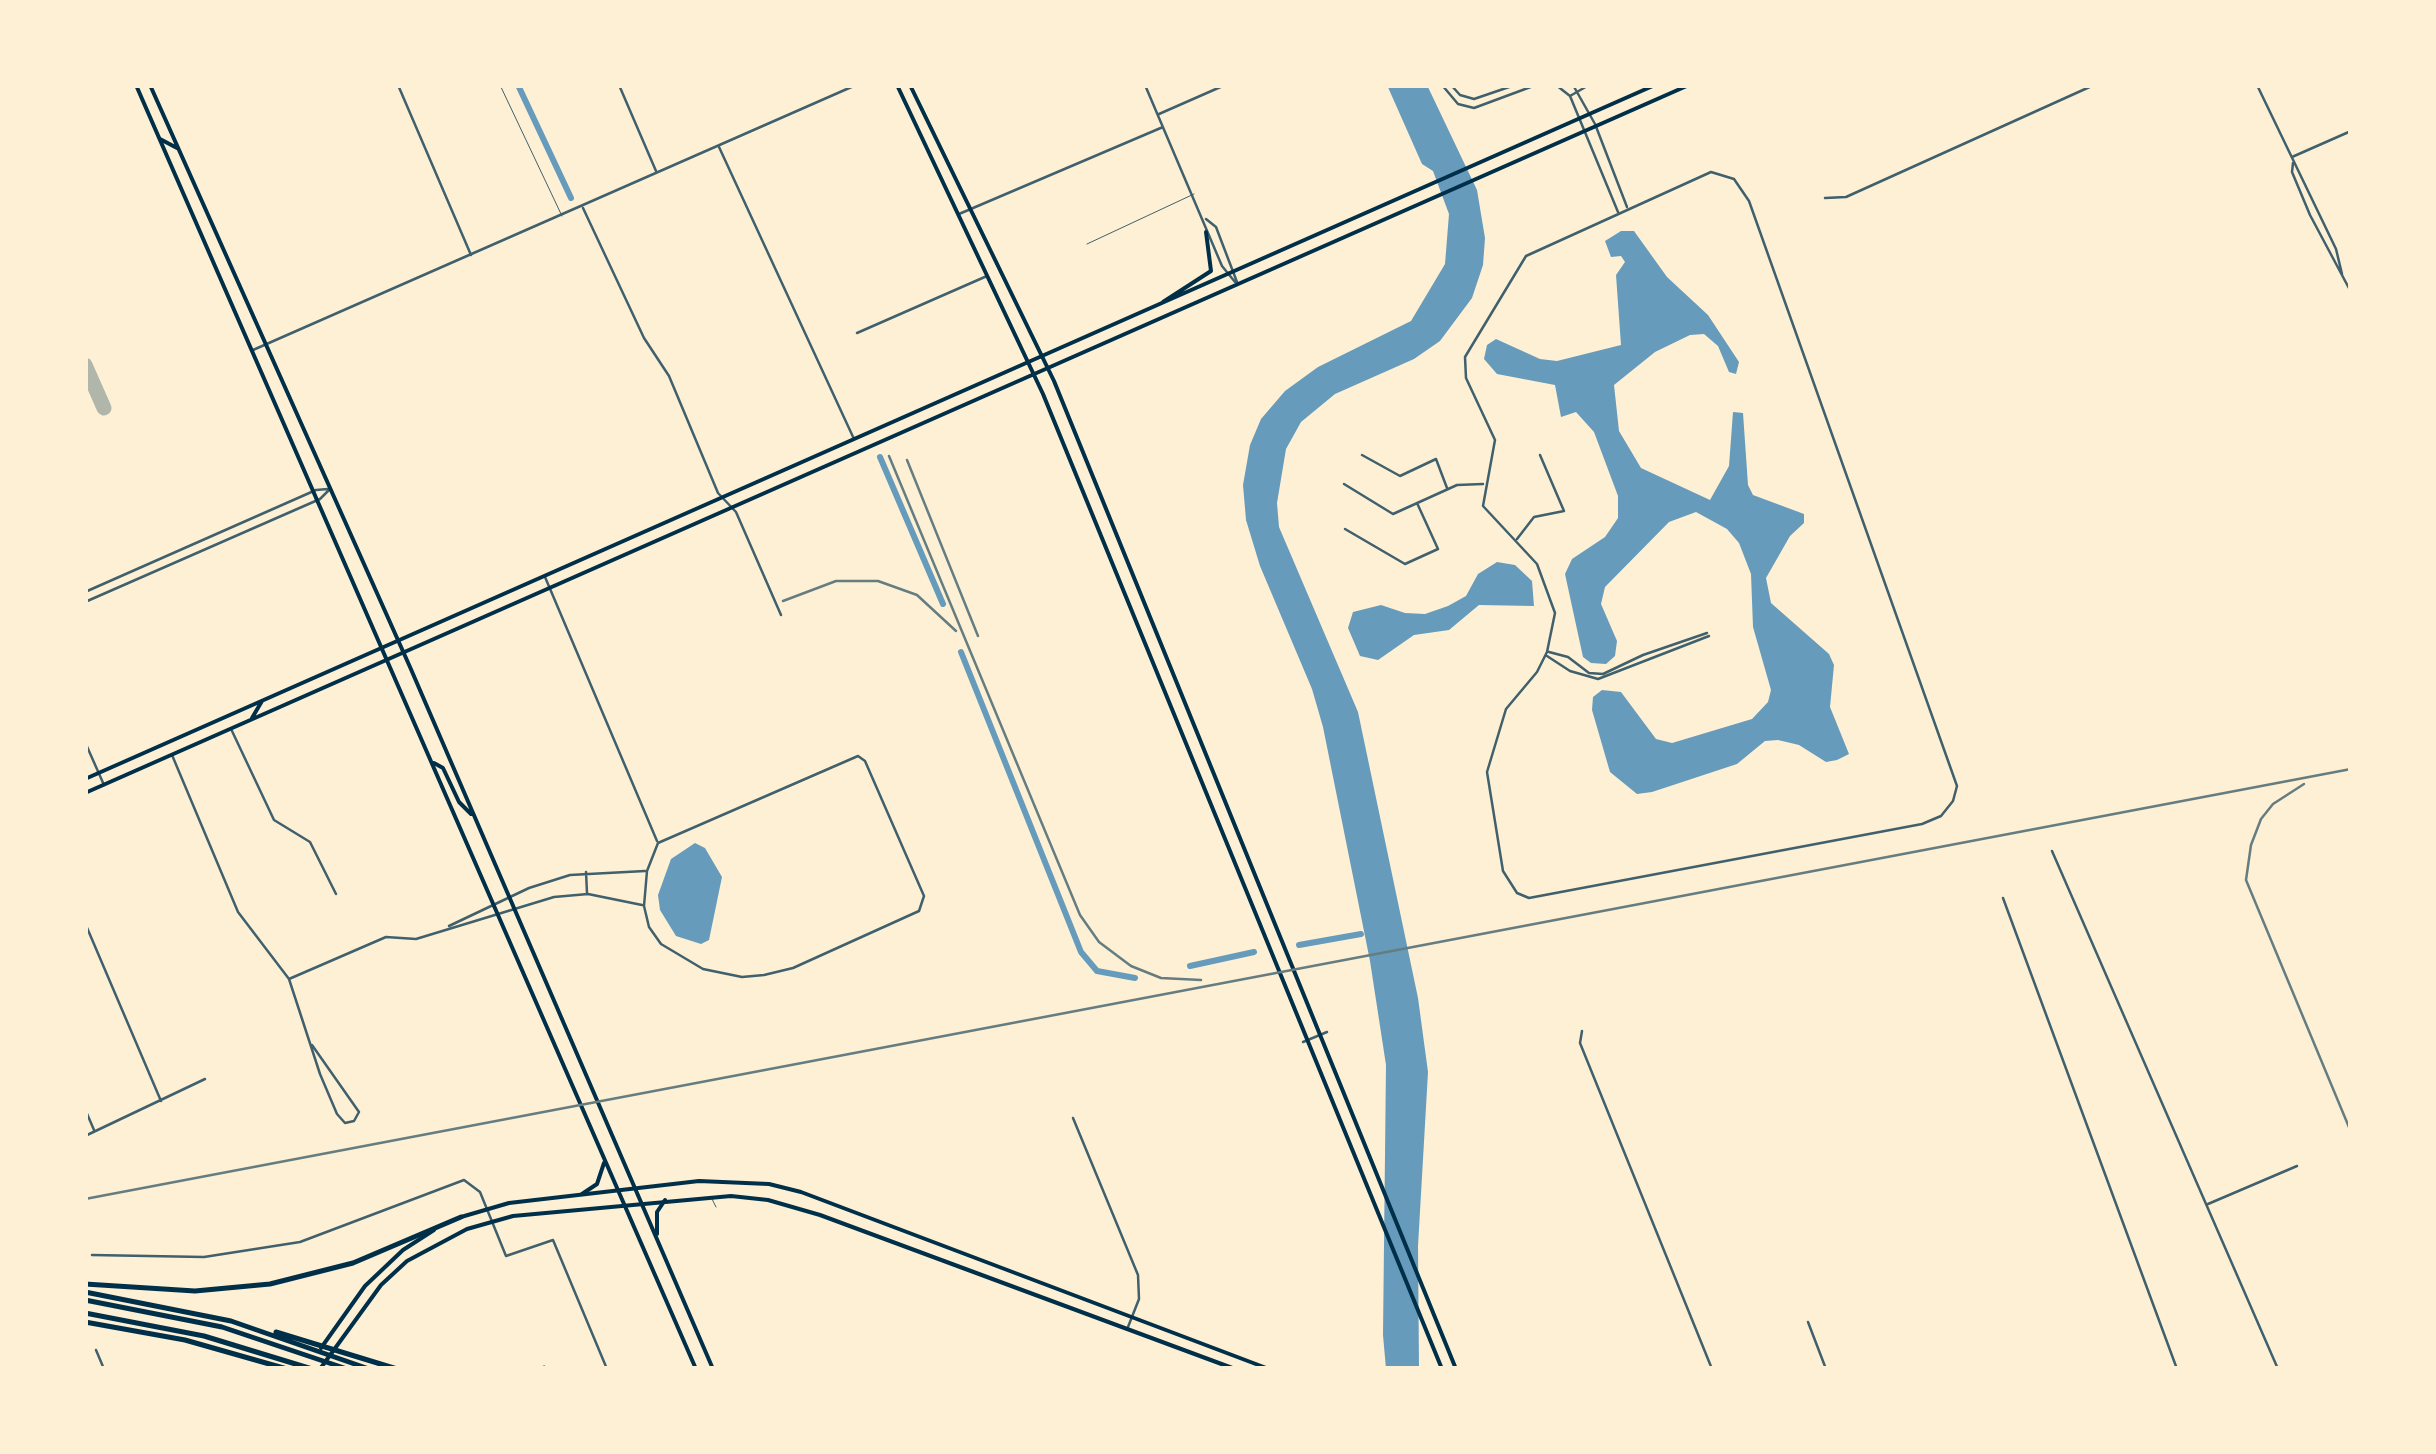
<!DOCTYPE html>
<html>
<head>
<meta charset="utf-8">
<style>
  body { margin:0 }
  #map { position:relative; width:2436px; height:1454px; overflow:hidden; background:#fdf0d5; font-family:Signika,sans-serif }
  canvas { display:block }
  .frame { position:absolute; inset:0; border:88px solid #fdf0d5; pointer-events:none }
</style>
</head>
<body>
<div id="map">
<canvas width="2436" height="1454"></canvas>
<div class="frame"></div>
</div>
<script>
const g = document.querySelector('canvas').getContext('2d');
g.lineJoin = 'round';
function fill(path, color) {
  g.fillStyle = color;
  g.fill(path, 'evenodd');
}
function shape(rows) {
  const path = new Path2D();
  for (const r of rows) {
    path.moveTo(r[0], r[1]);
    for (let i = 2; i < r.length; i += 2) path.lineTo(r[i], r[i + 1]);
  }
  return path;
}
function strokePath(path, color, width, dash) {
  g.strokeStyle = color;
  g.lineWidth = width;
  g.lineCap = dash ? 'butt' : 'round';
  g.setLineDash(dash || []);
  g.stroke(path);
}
fill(shape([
  [1387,85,1427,85,1477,190,1485,238,1483,265,1472,298,1440,341,1414,359,1335,394,1301,422,1286,449,1277,503,1279,527,1358,712,1418,998,1428,1072,1418,1246,1419,1369,1386,1369,1383,1335,1386,1065,1370,961,1323,727,1312,689,1260,566,1246,520,1243,485,1250,445,1261,419,1285,391,1318,367,1411,321,1445,264,1449,214,1433,171,1422,164],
  [1621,231,1634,231,1667,277,1708,315,1739,362,1736,374,1729,372,1718,346,1704,334,1690,335,1655,352,1614,385,1619,431,1641,468,1710,500,1729,466,1733,412,1743,413,1748,485,1753,495,1804,514,1804,523,1790,536,1766,578,1771,603,1829,654,1834,665,1830,707,1849,754,1837,760,1826,762,1799,745,1778,740,1765,741,1737,764,1652,792,1637,794,1610,772,1592,710,1593,697,1602,690,1621,692,1656,739,1672,743,1752,719,1768,702,1771,690,1753,627,1751,574,1739,543,1727,529,1696,512,1669,522,1605,587,1601,604,1617,641,1615,656,1606,664,1591,663,1583,657,1565,574,1572,559,1605,537,1618,518,1618,496,1594,432,1576,412,1561,417,1555,385,1497,374,1484,359,1487,345,1496,339,1540,359,1557,361,1621,345,1616,275,1625,262,1621,256,1611,257,1605,241],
  [1497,562,1515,565,1532,581,1534,606,1479,605,1449,630,1414,635,1378,660,1360,656,1348,628,1353,612,1381,605,1405,613,1425,614,1448,606,1466,596,1478,574],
  [695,843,705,848,722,877,709,940,701,944,676,936,660,910,658,895,671,859]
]), '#669bbc');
strokePath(shape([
  [518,85,571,198],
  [880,457,943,604],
  [961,652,1081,952,1097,971,1135,978],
  [1299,945,1361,934],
  [1190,966,1254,952]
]), '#669bbc', 6);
strokePath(shape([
  [85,365,104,408]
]), '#b1b6ab', 15);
strokePath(shape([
  [500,85,562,216],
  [1087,244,1194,194],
  [712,1199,716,1207]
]), '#3f606c', 1);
strokePath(shape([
  [398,85,471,255],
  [619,85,656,171],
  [1145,85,1222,266,1235,282],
  [1442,85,1458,104,1474,108,1536,85],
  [1451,85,1460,95,1474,99,1515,85],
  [1556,85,1570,96,1618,212],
  [1573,85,1595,124,1627,207],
  [2257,85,2336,249,2342,274],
  [1570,96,1589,85],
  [1159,114,1225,85],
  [719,147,854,439],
  [2292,157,2351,131],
  [2293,163,2292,172,2310,215,2351,292],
  [1711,172,1734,179,1749,201,1957,786,1953,801,1941,816,1922,824,1529,898,1517,893,1503,871,1487,772,1506,709,1537,672,1547,652,1555,613,1537,564,1483,506,1495,440,1466,378,1465,357,1526,256,1711,172],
  [1825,198,1846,197,2094,85],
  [583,208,644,338,669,376,718,493,736,512,781,615],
  [959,214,1163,127],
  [1206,219,1216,227,1237,282],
  [857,333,987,276],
  [253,350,856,85],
  [1362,455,1400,476,1436,459,1447,488],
  [1344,484,1393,514,1457,485,1483,484],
  [1345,529,1405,564,1438,549,1417,503],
  [1517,539,1534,517,1564,511,1540,455],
  [545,577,657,841],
  [1549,652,1568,657,1589,673,1603,674,1643,655,1707,633],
  [1547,656,1570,671,1598,679,1709,636],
  [232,731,274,820,310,842,336,894],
  [85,742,104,785],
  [172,755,238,912,289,979,320,1074,337,1114,345,1123,354,1121,359,1112,312,1045],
  [858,756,865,761,924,896,919,911,793,968,764,975,742,977,703,969,661,944,649,927,644,906,647,871,658,843,858,756],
  [2052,851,2278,1369],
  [586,872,587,893],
  [2003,898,2177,1369],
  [85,923,161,1101],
  [449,926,529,888,570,875,645,871],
  [289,979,386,937,416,939,554,897,588,894,642,905],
  [1582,1031,1580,1043,1712,1369],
  [1303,1042,1327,1032],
  [85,1109,94,1130],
  [1073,1118,1138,1275,1139,1299,1128,1327],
  [85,1136,205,1079],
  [2208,1204,2297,1166],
  [92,1255,204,1257,300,1242,464,1180,480,1192,506,1256,553,1240,607,1369],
  [1808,1322,1826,1369],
  [96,1350,104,1369]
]), '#3f606c', 2.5);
strokePath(shape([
  [85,592,316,490,328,489],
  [85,602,320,499,329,490]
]), '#3f606c', 2.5);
strokePath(shape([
  [897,85,1043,394,1442,1369],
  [910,85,1054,381,1456,1369],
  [1163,302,1211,271,1206,232],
  [252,718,262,701],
  [85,779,1655,85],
  [85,793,1689,85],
  [461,1217,509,1203,699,1181,769,1184,801,1192,1269,1369],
  [321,1348,365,1286,403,1250,434,1230],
  [320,1369,381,1285,407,1261,467,1229,513,1216,731,1196,768,1200,820,1215,1235,1369]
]), '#003049', 4);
strokePath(shape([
  [136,85,696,1369],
  [150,85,410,667,713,1369],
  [160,139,177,148],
  [434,763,443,768,459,802,471,814],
  [582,1194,597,1184,604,1163],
  [657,1234,657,1212,665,1200]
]), '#003049', 4);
strokePath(shape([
  [85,1284,195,1291,270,1284,353,1263,461,1217],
  [85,1292,231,1321,369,1369],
  [85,1300,222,1327,347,1369],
  [85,1313,204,1336,312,1369],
  [85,1322,185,1340,287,1369],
  [276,1332,397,1369],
  [541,1369,544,1368]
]), '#003049', 5);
strokePath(shape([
  [889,456,1080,915,1099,942,1131,966,1161,978,1201,980],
  [907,460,978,636],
  [783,601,836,581,878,581,917,595,956,631],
  [2304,784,2273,804,2261,819,2251,845,2246,880,2351,1132],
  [85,1199,2351,769]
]), '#657d81', 2.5);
</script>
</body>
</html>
